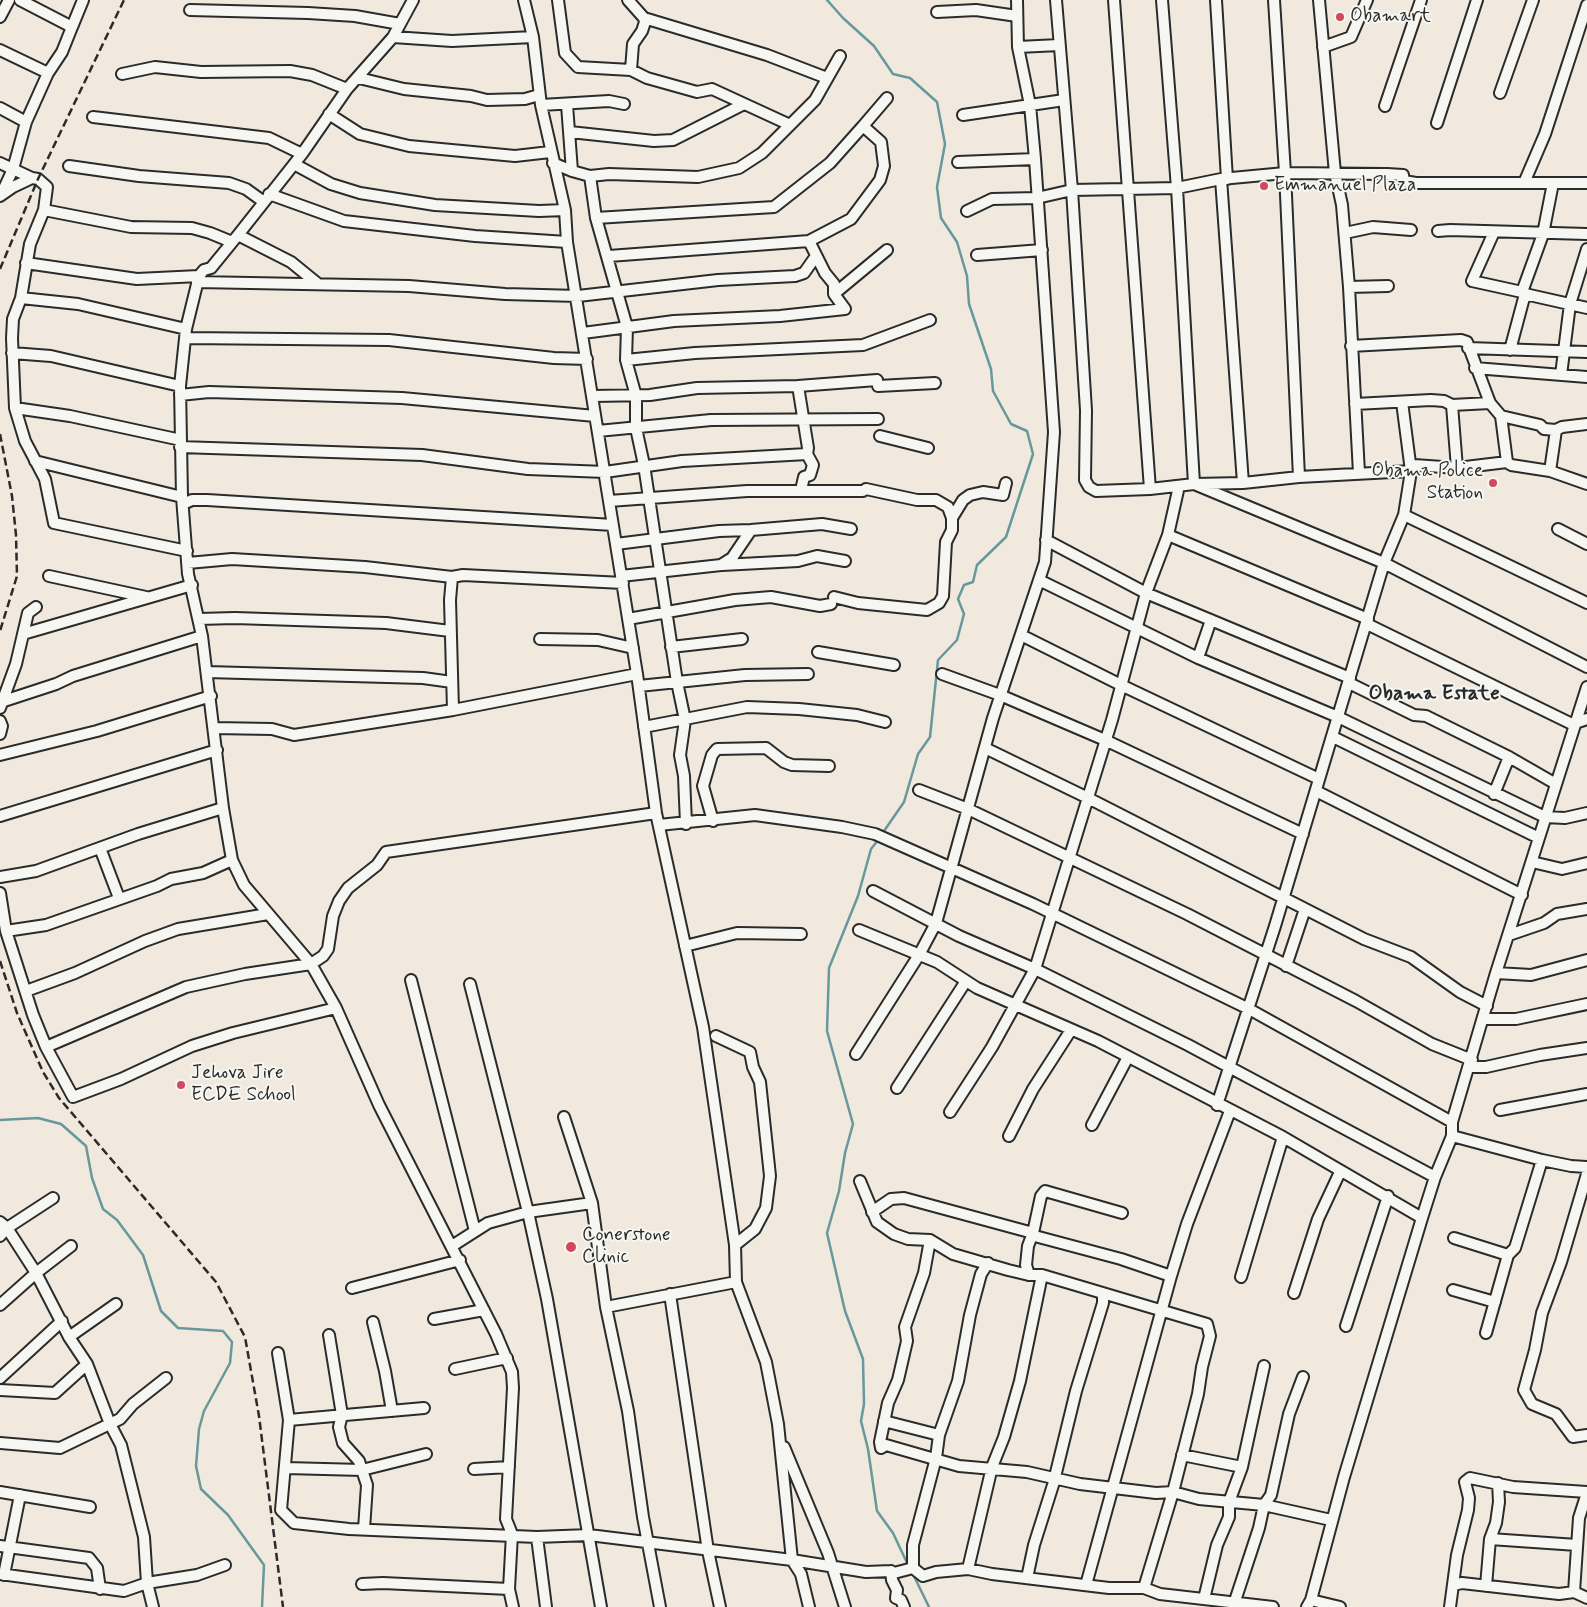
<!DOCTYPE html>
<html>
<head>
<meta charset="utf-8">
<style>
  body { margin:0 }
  canvas { display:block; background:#f1e9de }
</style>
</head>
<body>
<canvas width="1587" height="1607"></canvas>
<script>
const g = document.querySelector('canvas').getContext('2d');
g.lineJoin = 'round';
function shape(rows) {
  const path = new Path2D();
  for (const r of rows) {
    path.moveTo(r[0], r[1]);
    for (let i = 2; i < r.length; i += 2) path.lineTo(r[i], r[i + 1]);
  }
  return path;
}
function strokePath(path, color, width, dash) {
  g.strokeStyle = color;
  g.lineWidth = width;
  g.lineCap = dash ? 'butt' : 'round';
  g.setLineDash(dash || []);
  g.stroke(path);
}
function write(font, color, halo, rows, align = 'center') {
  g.font = font + ' Mynerve,sans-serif';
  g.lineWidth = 4;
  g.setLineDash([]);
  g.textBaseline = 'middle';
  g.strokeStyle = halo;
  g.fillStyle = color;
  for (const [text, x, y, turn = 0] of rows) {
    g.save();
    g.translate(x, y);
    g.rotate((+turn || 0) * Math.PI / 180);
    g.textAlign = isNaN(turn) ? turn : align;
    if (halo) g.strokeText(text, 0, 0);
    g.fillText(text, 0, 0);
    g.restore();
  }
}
strokePath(shape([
  [827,0,843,18,874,46,893,74,910,78,937,102,945,144,937,187,941,218,957,242,967,276,969,304,991,369,993,391,1011,424,1027,431,1033,454,1006,537,977,565,973,582,964,585,958,599,964,614,957,640,938,660,930,737,918,754,904,802,882,834],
  [879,839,871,849,858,896,829,968,827,1031,853,1124,845,1153,839,1191,827,1233,845,1311,863,1359,864,1404,861,1421,868,1449,877,1511,893,1533,908,1565],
  [0,1120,38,1118,61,1124,86,1146,92,1178,103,1209,117,1220,143,1255,161,1311,178,1328,223,1331,232,1342,230,1363,204,1411,199,1429,196,1466,201,1489,228,1515,264,1565,262,1607],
  [912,1572,929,1607]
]), '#67989c', 2.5);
const minor = shape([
  [20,0,72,27,62,52,48,73],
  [413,0,393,37,347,89,302,154,238,235,211,268,204,270,199,276,186,329,180,386,182,497,188,574,202,636,223,808,232,860,244,885,311,964,336,1008,379,1105,496,1334,512,1372,513,1388,506,1519,512,1534,509,1589,513,1607],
  [524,0,533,37,541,105,565,210,567,242,637,674,656,813,703,1027,735,1245,736,1282,766,1362,778,1424,792,1560,801,1574,809,1607],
  [558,0,565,53,578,67,631,70,647,78,697,92,712,89,788,124],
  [628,0,644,18,645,22,642,31,633,44,631,70],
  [1056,0,1072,190,1086,410,1085,480,1089,487,1096,491,1150,489,1194,484,1243,483,1299,477,1411,471,1414,465,1457,468,1507,462,1511,465,1550,471,1587,484],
  [1114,0,1150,489],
  [1162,0,1177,188,1194,484,1384,563,1587,667],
  [1216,0,1227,179],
  [1274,0,1285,173,1299,477],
  [1319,0,1335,173,1342,205,1349,287,1359,473],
  [190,10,308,13,355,16,400,24],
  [937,12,976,10,1017,16],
  [0,17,9,0],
  [644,18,767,55,827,78],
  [72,27,83,0],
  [393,37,452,41,533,37],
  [1018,47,1059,45],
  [1323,47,1351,37,1367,0],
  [0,50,48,73,26,122,13,169,2,193],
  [840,56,815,100,762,153,739,168,698,177,609,174,590,176,596,218,627,327,626,360,695,353,863,345,930,320],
  [122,74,155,67,201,72,290,71,312,75,347,89],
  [359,78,404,89,471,96,487,100,525,99,539,95],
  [1500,93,1533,0],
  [541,105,609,101,624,104],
  [567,105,572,171],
  [1385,106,1421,0],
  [0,108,26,122],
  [329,114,360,134,409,146,515,156,550,152],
  [963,115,1064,100],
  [93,117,269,138,302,154],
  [1437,123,1477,0],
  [570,132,654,141,673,140,744,104],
  [958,162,1035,159],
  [0,163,32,178],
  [553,163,572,171,590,176],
  [294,164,331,184,360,193,435,205,539,211,565,210],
  [69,166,139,176,229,183,246,189,264,202],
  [1221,179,1243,483],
  [1524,183,1545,134,1587,5],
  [269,194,344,221,475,236,567,242],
  [0,196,13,187,32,178,38,179,47,187,44,210,30,244,21,298,13,319,12,338,15,408,25,441,45,479,54,523,187,551],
  [44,210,131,227,192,228,210,233,232,242],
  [967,211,992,199,1037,198,1072,190,1177,188,1221,179,1285,173,1387,174,1403,175,1404,181,1416,183,1587,183],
  [596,218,774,207,830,163,863,126],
  [1438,231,1450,230,1587,234],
  [1494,232,1472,281,1522,292],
  [1345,233,1373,227,1411,230],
  [238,235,291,262,318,284],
  [977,255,1042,250],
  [609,256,809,241],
  [26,263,137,279,199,276],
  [197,282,409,286,505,294,578,296,718,280,795,276,804,273,816,256],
  [1349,287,1388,286],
  [834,294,887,250],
  [1525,294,1587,308],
  [21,298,78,304,186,329],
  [583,333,674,321,780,316,845,309,834,294,834,284,825,273,809,241,851,219,880,180,884,166,881,142,863,126,887,98],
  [185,338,389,340,554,358,587,359],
  [1351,346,1461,340,1467,342,1490,403,1501,416,1507,462],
  [1468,348,1587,352],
  [1510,350,1525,294,1522,292,1543,234,1553,183],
  [12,353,51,356,180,386],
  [626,360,636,396,636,428,644,465,677,682,685,720,680,755,684,776,686,824],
  [1475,368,1587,377],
  [1561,375,1570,304,1587,249],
  [798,386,808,448,807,454,813,465,810,475,804,477,801,490],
  [878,386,935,383],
  [180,395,209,392,402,398,595,416],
  [593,396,650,395,697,388,798,386,877,380],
  [1355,404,1431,400,1444,401,1452,405,1457,468],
  [1452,405,1490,403],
  [15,408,70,416,181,440],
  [1501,416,1540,425,1544,429,1556,430,1550,471],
  [1556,430,1562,427,1587,424],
  [598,431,711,420,878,419],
  [880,436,928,448],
  [180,447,422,455,528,469,605,472,682,461,807,454],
  [35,461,182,497],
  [866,489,917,500,936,500,948,507,952,518],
  [609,501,747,491,863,491],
  [183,504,192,500,207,500,613,525],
  [1404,515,1587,603],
  [1558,529,1587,544],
  [1168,535,1368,619],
  [1046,540,1146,593,1350,678],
  [616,544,719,531,751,530],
  [188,563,232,559,365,567,452,577,463,575,623,583],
  [722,565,798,561,817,556,845,561],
  [49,576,146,597],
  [621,576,721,565,732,558,751,530,822,524,851,529],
  [1039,580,1198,658,1338,717,1545,817,1565,818,1587,813],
  [834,597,858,603,927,610,939,603,943,596,946,542,952,530,952,518,963,500,970,495,983,492,1003,495,1006,483],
  [199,619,235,618,386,623,450,631],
  [628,619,735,600,771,597,820,606,831,604],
  [1367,624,1574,725],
  [23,634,192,585],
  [1021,635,1121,685,1319,779],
  [540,639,598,640,633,648],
  [671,647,742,639],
  [818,652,894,665],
  [1198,658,1211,620],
  [207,672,423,678,452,682],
  [942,674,1000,695,1105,740,1303,834],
  [1349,683,1414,715,1426,716,1509,757,1556,784],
  [639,686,745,675,808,674],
  [4,701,56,684,73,676,202,636],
  [0,708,16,664,28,613,36,607],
  [453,710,637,674],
  [0,721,2,726,0,734],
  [1575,723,1587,719],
  [644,727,747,707,799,709,857,715,885,722],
  [214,728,272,729,294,735,453,710,450,600,452,577],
  [1333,737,1539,838],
  [985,748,1088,798,1364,939,1411,957,1460,992,1487,1006],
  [0,755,97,731,211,696],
  [919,790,968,809,1187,914,1356,1001,1432,1044,1472,1060],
  [1316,791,1522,895],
  [1494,794,1509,757],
  [0,816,217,750],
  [713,821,703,786,712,755,717,749,766,748,784,762,792,765,829,766],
  [659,825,755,815,842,827,875,834,1033,904,1249,1009,1452,1122],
  [100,848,119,898],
  [1532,862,1562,869,1587,863],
  [0,877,36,871,138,834,223,808],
  [873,891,959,936,1035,969,1188,1045,1435,1177],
  [0,893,6,931,33,1015,46,1047,73,1097,121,1079,192,1046,233,1033,336,1008],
  [859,930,937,962,977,988,1098,1041,1283,1137,1422,1218],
  [6,931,46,925,157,886,171,879,203,873,232,860],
  [1509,935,1544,923,1557,914,1587,909],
  [685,946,737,933,801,934],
  [1286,966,1305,909],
  [1496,973,1531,975,1587,960],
  [411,980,475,1231],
  [470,984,528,1212,547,1299,601,1607],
  [26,991,75,973,145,941,178,929,268,914],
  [1484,1019,1516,1019,1587,1004],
  [716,1036,750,1052,753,1067,760,1082,770,1176,766,1208,755,1229,735,1245],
  [46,1047,186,987,245,974,311,964,323,956,328,949,333,916,339,901,348,888,377,865,386,852,656,813],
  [856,1054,919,955,936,923,993,718,1045,562,1054,432,1035,159,1030,105,1018,47,1017,0],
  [1469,1067,1486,1067,1540,1055,1587,1048],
  [897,1088,966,981],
  [1217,1105,1275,926,1384,563,1404,515,1411,471,1402,402],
  [1500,1110,1587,1094],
  [950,1112,992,1047,1035,969,1112,720,1146,593,1168,535,1179,486],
  [564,1117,592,1203,606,1307,628,1411,643,1517,660,1607],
  [1092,1125,1128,1057],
  [1009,1136,1033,1089,1071,1030],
  [1452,1136,1542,1160,1571,1166,1587,1167],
  [1587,1174,1561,1262,1542,1313,1535,1350,1524,1390,1532,1404,1556,1414,1573,1437,1587,1435],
  [860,1181,877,1222,894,1234,908,1239,930,1240,953,1254,1008,1270,1029,1275,1042,1275,1207,1324,1210,1336,1202,1367,1198,1394,1173,1492,1144,1588],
  [872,1212,891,1199,904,1198,1033,1233],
  [0,1222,7,1228,36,1273,69,1337,87,1364,110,1424,121,1445,144,1537,147,1583,153,1607],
  [1031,1235,1121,1259,1171,1276,1187,1224,1230,1111],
  [0,1236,7,1228,53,1198],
  [1454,1238,1508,1255],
  [930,1240,924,1273,905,1327,907,1341,898,1380,888,1403,880,1442,881,1448,886,1445,959,1466,1027,1472,1080,1484,1156,1493,1173,1492,1199,1499,1264,1505,1331,1520],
  [452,1246,488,1223,528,1212,592,1203],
  [1029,1275,1026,1265,1028,1246,1033,1233,1041,1196,1045,1191,1122,1213],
  [1241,1277,1283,1137],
  [352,1288,460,1260],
  [1453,1290,1495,1302],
  [1294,1293,1318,1219,1340,1172],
  [670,1294,708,1551,720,1607],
  [0,1305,36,1273,71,1246],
  [606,1307,736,1282],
  [434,1319,484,1310],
  [373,1322,385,1371,392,1411],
  [1346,1326,1388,1196],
  [1486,1333,1508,1255,1515,1248,1542,1160],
  [329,1335,342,1415,339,1427,343,1443,359,1461,367,1485,364,1529],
  [69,1337,116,1304],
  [278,1353,289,1420,281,1510,294,1523,349,1529,537,1537,589,1535,792,1560,866,1572,891,1571,894,1573,913,1568,923,1576,936,1572,968,1569,992,1574,1109,1588,1144,1588,1160,1594,1273,1607],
  [455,1369,507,1358],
  [0,1378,62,1321],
  [0,1390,55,1393,87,1364],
  [289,1420,424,1408],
  [884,1421,939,1435],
  [0,1443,60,1448,120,1419,133,1404,166,1378],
  [784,1447,828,1553,845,1607],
  [1182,1455,1242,1467],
  [286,1468,362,1470,426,1454],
  [474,1469,509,1467],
  [0,1492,90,1507],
  [537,1537,546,1607],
  [1490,1539,1577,1545],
  [0,1546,89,1558,97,1568,100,1589],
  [913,1568,913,1545,936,1458,939,1435,958,1381,970,1315,981,1274,988,1263],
  [968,1569,992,1467,1004,1437,1020,1381,1042,1275],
  [891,1571,892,1580,897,1590,896,1598,901,1600,904,1607],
  [0,1574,124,1591,147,1583,197,1575,225,1565],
  [4,1575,20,1495],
  [1027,1578,1034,1545,1053,1485,1076,1391,1103,1303,1103,1294],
  [362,1584,383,1583,509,1589],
  [1086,1585,1171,1276],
  [1453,1585,1462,1583,1559,1594,1574,1592,1587,1598],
  [1486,1586,1490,1539,1496,1523,1499,1502,1498,1483],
  [1574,1592,1579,1518,1587,1493],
  [1204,1599,1217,1545,1229,1517,1229,1502,1242,1467,1264,1366],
  [1311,1600,1340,1607],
  [1233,1607,1259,1528,1264,1505,1271,1495,1289,1414,1303,1377],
  [1307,1607,1311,1600,1344,1477,1422,1218,1435,1177,1452,1136,1452,1122,1496,973,1587,687],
  [1450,1607,1457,1555,1468,1510,1469,1498,1465,1482,1470,1478,1513,1487,1587,1492]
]);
strokePath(minor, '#2b2b2b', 14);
strokePath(minor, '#f6f6f2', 10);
strokePath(shape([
  [0,269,38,179,124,0],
  [0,434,12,496,16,535,17,576,0,631],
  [0,961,17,1013,43,1072,59,1098,216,1282,245,1337,259,1416,283,1607]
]), '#2b2b2b', 2.5, [8, 4]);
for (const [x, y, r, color] of [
  [1340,17,5,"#d1495b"],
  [1264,186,5,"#d1495b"],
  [1493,483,5,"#d1495b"],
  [181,1085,5,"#d1495b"],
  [571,1247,6,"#d1495b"]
]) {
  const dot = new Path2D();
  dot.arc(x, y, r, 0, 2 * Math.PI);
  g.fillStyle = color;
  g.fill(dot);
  strokePath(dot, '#f6f6f2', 2);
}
write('19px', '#2b2b2b', '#f6f6f2', [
  ["Obamart",1350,17],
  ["Emmanuel Plaza",1274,186],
  ["Obama Police",1483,472,"right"],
  ["Station",1483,494,"right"],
  ["Jehova Jire",191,1074],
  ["ECDE School",191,1096],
  ["Conerstone",582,1236],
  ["Clinic",582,1258]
], 'left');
write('bold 21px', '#2b2b2b', '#f6f6f2', [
  ["Obama Estate",1434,695]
]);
</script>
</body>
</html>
